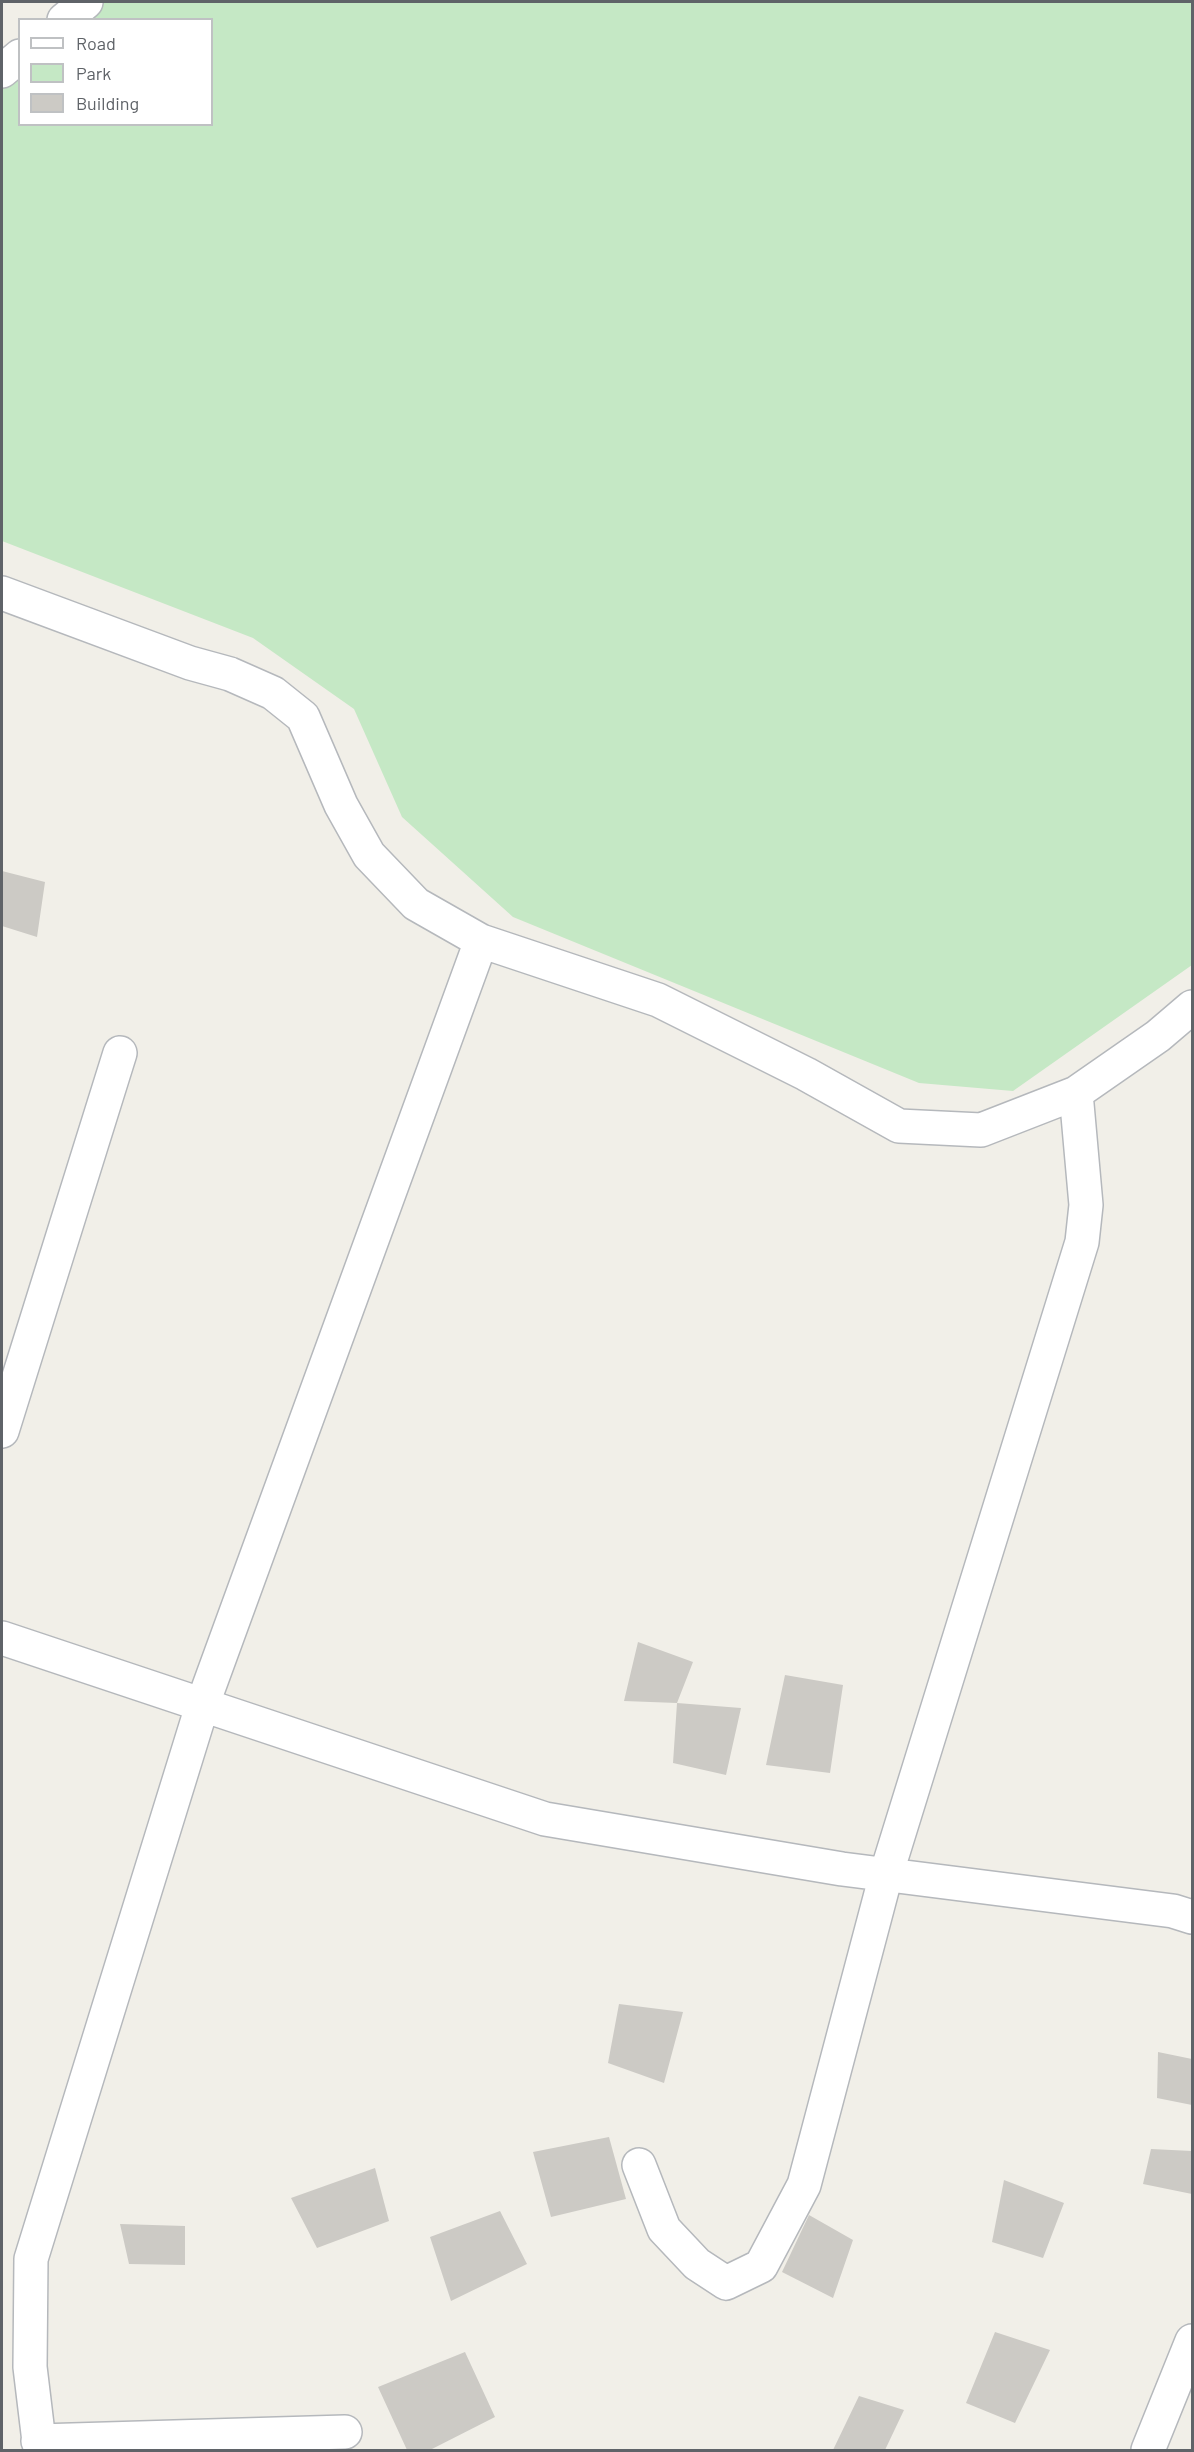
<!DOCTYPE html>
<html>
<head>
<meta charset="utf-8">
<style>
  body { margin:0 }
  #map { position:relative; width:1194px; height:2452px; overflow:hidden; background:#f1efe8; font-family:Barlow,sans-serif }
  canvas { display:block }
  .frame { position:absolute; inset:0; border:3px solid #5f6368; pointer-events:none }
  .legend { position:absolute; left:18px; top:18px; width:195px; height:108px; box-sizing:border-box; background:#fff; border:2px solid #bfc1c3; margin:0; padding:8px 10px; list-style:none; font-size:18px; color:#5f6368 }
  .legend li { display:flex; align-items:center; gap:12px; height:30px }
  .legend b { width:30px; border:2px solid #bfc1c3 }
</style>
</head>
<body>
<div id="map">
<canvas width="1194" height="2452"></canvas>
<div class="frame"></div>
<ul class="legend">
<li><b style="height:8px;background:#fff"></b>Road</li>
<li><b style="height:16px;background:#c5e8c5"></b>Park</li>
<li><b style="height:16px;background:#cccac5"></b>Building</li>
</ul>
</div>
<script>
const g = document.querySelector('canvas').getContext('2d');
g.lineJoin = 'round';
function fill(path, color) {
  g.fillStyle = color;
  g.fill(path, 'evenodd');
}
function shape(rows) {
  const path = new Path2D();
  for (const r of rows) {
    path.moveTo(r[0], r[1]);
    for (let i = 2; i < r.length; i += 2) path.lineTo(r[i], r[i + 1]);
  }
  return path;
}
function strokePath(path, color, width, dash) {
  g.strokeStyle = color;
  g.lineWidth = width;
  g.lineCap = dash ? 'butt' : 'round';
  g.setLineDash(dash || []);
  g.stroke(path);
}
fill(shape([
  [101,2,1192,2,1192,965,1013,1091,919,1083,513,917,402,817,354,709,253,638,2,541,2,87,19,71,20,124,212,124,212,20,79,19]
]), '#c5e8c5');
fill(shape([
  [2,871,45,882,37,937,2,926],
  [638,1642,693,1662,677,1703,624,1701],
  [785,1675,843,1685,830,1773,766,1765],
  [677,1703,741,1708,726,1775,673,1763],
  [619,2004,683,2012,664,2083,608,2063],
  [1158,2052,1192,2059,1192,2105,1157,2098],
  [609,2137,626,2199,551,2217,533,2152],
  [1151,2149,1192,2151,1192,2194,1143,2184],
  [375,2168,389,2221,317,2248,291,2198],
  [1004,2180,1064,2203,1043,2258,992,2242],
  [500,2211,527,2264,451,2301,430,2237],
  [809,2215,853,2240,833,2298,782,2272],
  [120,2224,185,2226,185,2265,129,2264],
  [995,2332,1050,2350,1015,2423,966,2403],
  [465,2352,495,2417,430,2450,407,2450,378,2387],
  [859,2396,904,2410,885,2450,833,2450]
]), '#cccac5');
const minor = shape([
  [64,20,86,2],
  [2,71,20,56],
  [2,593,190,663,230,674,273,693,303,717,341,805,369,855,416,904,481,941,658,1000,806,1074,899,1126,981,1130,1076,1093,1158,1036,1192,1007],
  [2,1431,120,1053],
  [2,1638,545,1819,842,1869,1173,1911,1192,1917],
  [639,2165,664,2229,697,2264,726,2283,761,2266,804,2185,886,1875,1082,1242,1086,1205,1076,1093],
  [38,2441,345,2432],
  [40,2450,30,2367,31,2259,203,1703,481,941],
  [1148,2450,1192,2341]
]);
strokePath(minor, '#b5b8bc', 36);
strokePath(minor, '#fff', 33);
</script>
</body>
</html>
